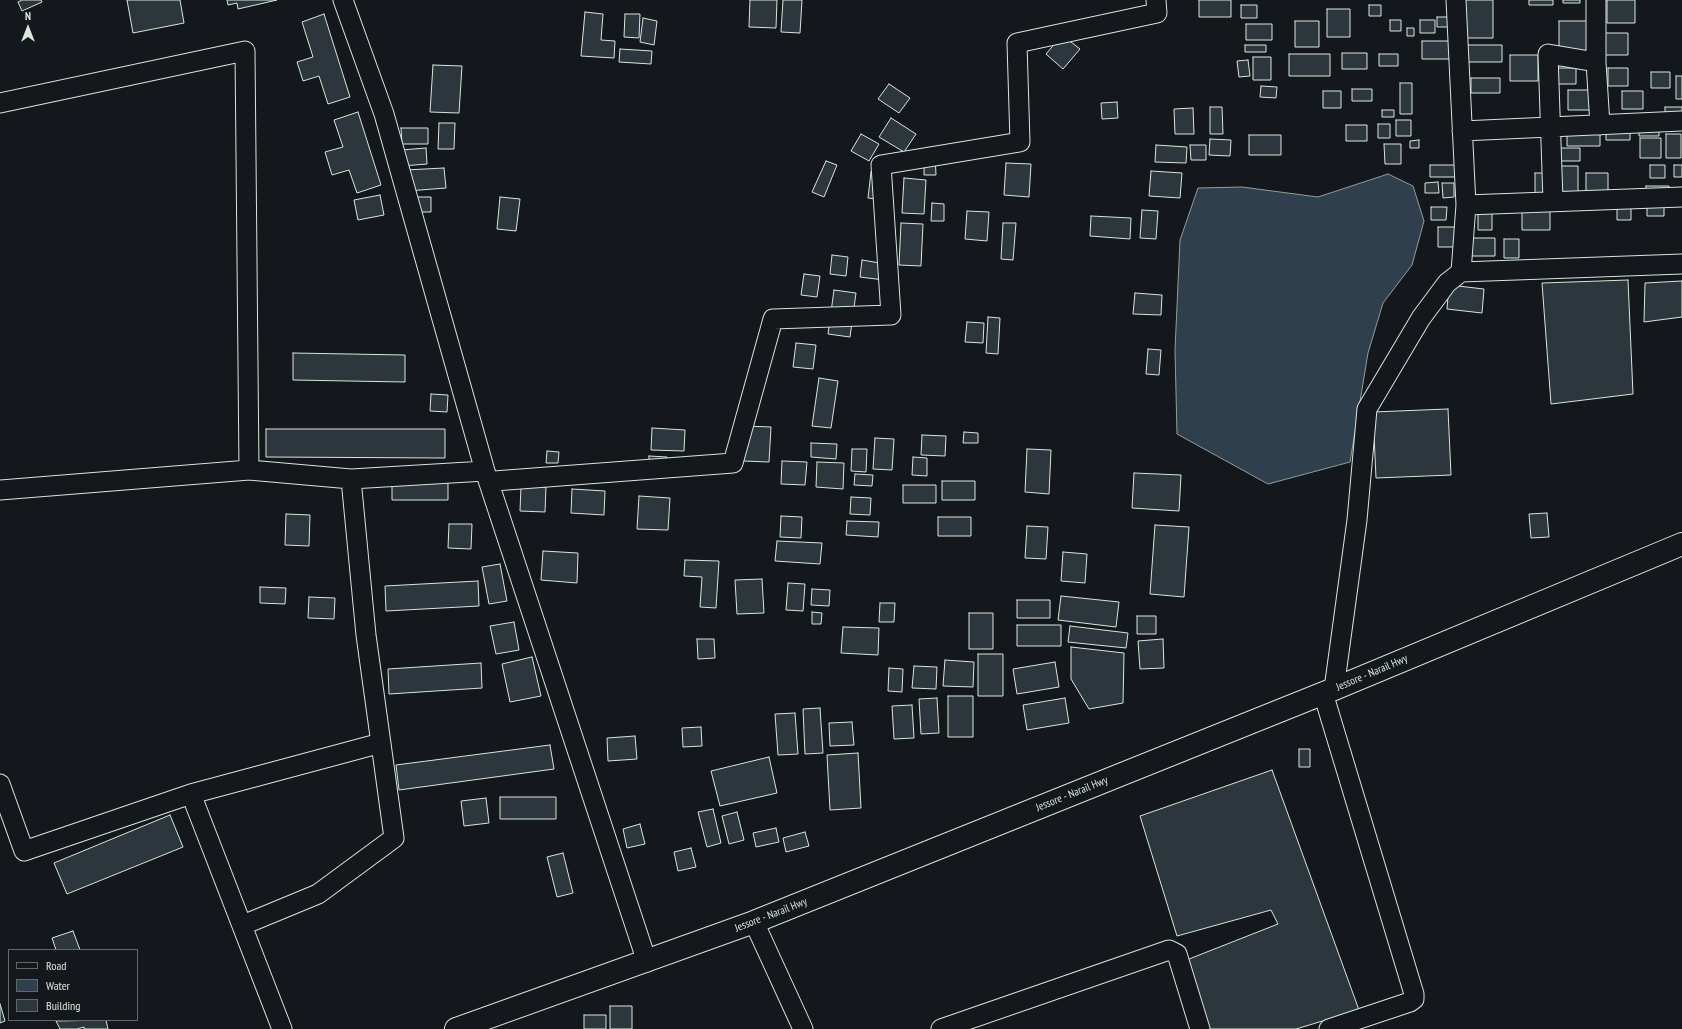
<!DOCTYPE html>
<html>
<head>
<meta charset="utf-8">
<style>
  body { margin:0 }
  #map { position:relative; width:1682px; height:1029px; overflow:hidden; background:#14181c; font-family:"PT Sans Narrow",sans-serif }
  canvas { display:block }
  .legend { position:absolute; left:8px; top:949px; width:130px; height:72px; box-sizing:border-box; background:#14181c; border:1px solid #626a69; margin:0; padding:5px 7px; list-style:none; font-size:12px; color:#d8e6dc }
  .legend li { display:flex; align-items:center; gap:8px; height:20px }
  .legend b { width:20px; border:1px solid #626a69 }
  .north { position:absolute; left:8px; top:8px; width:40px; height:40px; -webkit-text-stroke:3px #14181c; paint-order:stroke; rotate:0deg; font-size:11px; font-weight:700; line-height:16px; text-align:center; color:#d8e6dc }
  .north::after { content:''; display:block; margin:auto; width:14px; height:18px; background:#d8e6dc; clip-path:polygon(50% 0,100% 100%,50% 72%,0 100%) }
</style>
</head>
<body>
<div id="map">
<canvas width="1682" height="1029"></canvas>
<ul class="legend">
<li><b style="height:5px;background:#14181c"></b>Road</li>
<li><b style="height:11px;background:#2f3f4d"></b>Water</li>
<li><b style="height:11px;background:#2c363c"></b>Building</li>
</ul>
<div class="north">N</div>
</div>
<script>
const g = document.querySelector('canvas').getContext('2d');
g.lineJoin = 'round';
function fill(path, color) {
  g.fillStyle = color;
  g.fill(path, 'evenodd');
}
function shape(rows) {
  const path = new Path2D();
  for (const r of rows) {
    path.moveTo(r[0], r[1]);
    for (let i = 2; i < r.length; i += 2) path.lineTo(r[i], r[i + 1]);
  }
  return path;
}
function strokePath(path, color, width, dash) {
  g.strokeStyle = color;
  g.lineWidth = width;
  g.lineCap = dash ? 'butt' : 'round';
  g.setLineDash(dash || []);
  g.stroke(path);
}
function write(font, color, halo, rows, align = 'center') {
  g.font = font + ' "PT Sans Narrow",sans-serif';
  g.lineWidth = 3;
  g.setLineDash([]);
  g.textBaseline = 'middle';
  g.strokeStyle = halo;
  g.fillStyle = color;
  for (const [text, x, y, turn = 0] of rows) {
    g.save();
    g.translate(x, y);
    g.rotate((+turn || 0) * Math.PI / 180);
    g.textAlign = isNaN(turn) ? turn : align;
    if (halo) g.strokeText(text, 0, 0);
    g.fillText(text, 0, 0);
    g.restore();
  }
}
const water = shape([
  [1388,174,1413,186,1424,221,1412,265,1383,303,1368,353,1350,462,1268,484,1177,434,1175,350,1180,240,1198,188,1242,187,1318,197,1388,174]
]);
fill(water, '#2f3f4d');
strokePath(water, '#939e99', 1);
const building = shape([
  [22,0,41,0,42,2,22,11,18,2,22,0],
  [127,0,180,0,184,23,133,33,127,0],
  [227,0,277,0,238,9,237,3,228,5,227,0],
  [750,0,777,0,776,28,749,27,750,0],
  [783,0,802,0,800,33,781,32,783,0],
  [1199,0,1231,0,1231,17,1199,17,1199,0],
  [1462,0,1493,0,1493,38,1462,38,1462,0],
  [1529,0,1553,0,1553,5,1529,5,1529,0],
  [1563,0,1580,0,1580,3,1563,3,1563,0],
  [1607,0,1635,0,1635,23,1607,23,1607,0],
  [1241,5,1257,5,1257,18,1241,18,1241,5],
  [1369,5,1381,5,1381,16,1369,16,1369,5],
  [1327,9,1350,9,1350,37,1327,37,1327,9],
  [585,12,603,14,601,40,615,41,614,58,581,56,585,12],
  [324,14,350,97,328,104,319,76,303,81,297,62,313,57,302,22,324,14],
  [625,14,640,14,639,38,624,37,625,14],
  [1437,17,1451,17,1451,27,1437,27,1437,17],
  [643,18,657,21,654,45,640,42,643,18],
  [1390,20,1401,20,1401,31,1390,31,1390,20],
  [1420,20,1435,20,1435,33,1420,33,1420,20],
  [1295,21,1319,21,1319,47,1295,47,1295,21],
  [1559,21,1593,21,1593,54,1559,54,1559,21],
  [1246,24,1272,24,1272,40,1246,40,1246,24],
  [1407,28,1414,28,1414,36,1407,36,1407,28],
  [1601,33,1628,33,1628,55,1601,55,1601,33],
  [1062,35,1080,49,1063,69,1046,54,1062,35],
  [1422,41,1454,41,1454,59,1422,59,1422,41],
  [1245,45,1266,45,1266,52,1245,52,1245,45],
  [1465,45,1502,45,1502,62,1465,62,1465,45],
  [620,49,652,51,651,64,619,62,620,49],
  [1342,53,1367,53,1367,69,1342,69,1342,53],
  [1289,54,1330,54,1330,76,1289,76,1289,54],
  [1379,54,1398,54,1398,66,1379,66,1379,54],
  [1510,55,1538,55,1538,81,1510,81,1510,55],
  [1253,57,1271,57,1271,80,1253,80,1253,57],
  [1248,60,1250,76,1239,77,1237,61,1248,60],
  [433,65,462,66,459,113,430,112,433,65],
  [1553,68,1576,68,1576,84,1553,84,1553,68],
  [1608,68,1628,68,1628,86,1608,86,1608,68],
  [1651,72,1670,72,1670,88,1651,88,1651,72],
  [1676,76,1682,76,1682,99,1676,99,1676,76],
  [1471,78,1500,78,1500,93,1471,93,1471,78],
  [1400,83,1412,83,1412,114,1400,114,1400,83],
  [889,84,910,98,899,113,878,99,889,84],
  [1261,86,1277,87,1276,98,1260,97,1261,86],
  [1352,89,1372,89,1372,101,1352,101,1352,89],
  [1568,90,1594,90,1594,110,1568,110,1568,90],
  [1323,91,1341,91,1341,108,1323,108,1323,91],
  [1622,91,1643,91,1643,109,1622,109,1622,91],
  [1117,102,1118,118,1102,119,1101,103,1117,102],
  [1210,107,1222,107,1223,134,1210,134,1210,107],
  [1665,107,1682,107,1682,120,1665,120,1665,107],
  [1193,108,1194,134,1175,134,1174,109,1193,108],
  [1382,110,1394,110,1394,117,1382,117,1382,110],
  [358,112,381,185,357,193,349,170,332,175,325,152,343,147,334,120,358,112],
  [891,118,916,134,904,152,879,137,891,118],
  [1396,120,1411,120,1411,136,1396,136,1396,120],
  [439,123,455,123,454,149,438,149,439,123],
  [1378,124,1390,124,1390,138,1378,138,1378,124],
  [1346,125,1367,125,1367,141,1346,141,1346,125],
  [1639,125,1659,125,1659,136,1639,136,1639,125],
  [1606,127,1630,127,1630,140,1606,140,1606,127],
  [401,128,428,128,428,144,402,144,401,128],
  [1567,128,1600,128,1600,146,1567,146,1567,128],
  [861,134,879,144,869,161,851,151,861,134],
  [1666,134,1681,134,1681,158,1666,158,1666,134],
  [1249,135,1281,135,1281,155,1249,155,1249,135],
  [1640,138,1661,138,1661,158,1640,158,1640,138],
  [1210,139,1231,140,1230,156,1209,155,1210,139],
  [1419,140,1419,148,1410,148,1410,141,1419,140],
  [1384,144,1401,144,1401,164,1385,164,1384,144],
  [1156,145,1187,147,1186,163,1155,162,1156,145],
  [1190,145,1206,145,1206,160,1191,160,1190,145],
  [426,148,427,164,402,166,401,150,426,148],
  [1557,148,1580,148,1580,161,1557,161,1557,148],
  [924,155,935,155,936,175,924,175,924,155],
  [826,161,837,165,824,197,812,192,826,161],
  [1006,163,1031,164,1029,197,1004,195,1006,163],
  [1430,165,1458,165,1458,177,1430,177,1430,165],
  [1650,165,1665,165,1665,178,1650,178,1650,165],
  [1674,165,1682,165,1682,177,1674,177,1674,165],
  [1556,166,1578,166,1578,199,1556,199,1556,166],
  [444,168,446,188,407,191,406,170,444,168],
  [1151,171,1182,173,1180,198,1149,196,1151,171],
  [871,172,888,174,884,200,868,198,871,172],
  [1535,173,1550,173,1550,195,1535,195,1535,173],
  [1586,173,1608,173,1608,196,1586,196,1586,173],
  [904,178,926,180,924,214,902,213,904,178],
  [1438,182,1439,193,1425,193,1425,183,1438,182],
  [1442,183,1454,183,1454,197,1443,198,1442,183],
  [1646,186,1669,186,1669,194,1646,194,1646,186],
  [380,195,384,215,358,220,354,200,380,195],
  [415,197,431,197,431,212,415,212,415,197],
  [500,197,520,199,516,231,497,229,500,197],
  [1647,199,1664,199,1664,216,1647,216,1647,199],
  [1617,200,1631,200,1631,220,1617,220,1617,200],
  [932,203,944,204,944,221,931,221,932,203],
  [1431,207,1447,207,1446,220,1431,220,1431,207],
  [1478,209,1492,209,1492,230,1478,230,1478,209],
  [1522,209,1550,209,1550,230,1522,230,1522,209],
  [1142,210,1158,211,1156,239,1140,238,1142,210],
  [967,211,989,212,987,241,965,239,967,211],
  [1091,216,1131,218,1130,239,1090,236,1091,216],
  [901,223,923,224,921,266,899,265,901,223],
  [1003,223,1016,223,1013,260,1001,259,1003,223],
  [1438,227,1462,227,1462,247,1438,247,1438,227],
  [1467,238,1495,238,1495,256,1467,256,1467,238],
  [1504,239,1519,239,1519,258,1504,258,1504,239],
  [832,255,848,257,846,276,830,274,832,255],
  [862,260,886,264,884,280,860,277,862,260],
  [804,274,820,276,817,297,801,295,804,274],
  [1628,280,1633,394,1551,404,1542,283,1628,280],
  [1682,281,1682,317,1644,322,1645,283,1682,281],
  [1449,285,1484,289,1482,313,1447,309,1449,285],
  [834,290,856,293,850,337,828,334,834,290],
  [1135,293,1162,295,1161,315,1133,314,1135,293],
  [988,317,1000,318,998,354,986,353,988,317],
  [967,322,984,323,983,343,965,342,967,322],
  [796,343,816,345,813,369,793,367,796,343],
  [1148,349,1161,350,1159,375,1146,374,1148,349],
  [293,353,405,355,405,382,293,380,293,353],
  [819,378,838,381,831,428,812,426,819,378],
  [431,394,448,395,447,412,430,411,431,394],
  [1448,409,1451,475,1376,478,1373,412,1448,409],
  [745,426,771,427,769,462,743,461,745,426],
  [652,428,685,430,684,451,651,450,652,428],
  [266,429,445,429,445,458,266,457,266,429],
  [964,432,978,433,978,443,963,443,964,432],
  [922,435,946,436,945,456,921,455,922,435],
  [875,438,894,439,892,470,873,469,875,438],
  [811,443,837,444,836,459,811,457,811,443],
  [852,449,867,449,866,472,851,471,852,449],
  [1027,449,1051,450,1049,494,1025,492,1027,449],
  [547,451,559,452,558,463,546,463,547,451],
  [649,456,667,457,666,469,649,468,649,456],
  [913,457,927,458,927,476,912,475,913,457],
  [782,461,807,462,805,485,781,484,782,461],
  [817,462,844,463,843,489,816,487,817,462],
  [1134,473,1181,475,1179,511,1132,508,1134,473],
  [855,474,873,475,872,486,854,485,855,474],
  [392,477,448,477,448,500,392,500,392,477],
  [942,481,975,481,975,500,942,500,942,481],
  [903,485,936,485,936,503,903,503,903,485],
  [521,486,546,487,545,512,520,511,521,486],
  [572,489,605,491,604,515,571,513,572,489],
  [639,496,670,498,668,530,637,529,639,496],
  [851,497,871,498,870,515,850,514,851,497],
  [1547,513,1549,537,1531,538,1529,514,1547,513],
  [286,514,310,515,309,546,285,545,286,514],
  [781,516,802,517,801,538,780,537,781,516],
  [938,517,971,517,971,536,938,536,938,517],
  [847,521,879,522,878,537,846,535,847,521],
  [449,524,472,524,471,549,448,548,449,524],
  [1155,525,1189,527,1184,597,1150,594,1155,525],
  [1027,526,1048,527,1046,559,1025,558,1027,526],
  [777,541,822,543,820,564,775,561,777,541],
  [543,551,578,553,577,583,541,580,543,551],
  [1063,552,1087,554,1085,583,1061,581,1063,552],
  [685,560,719,561,716,608,700,607,702,577,684,576,685,560],
  [500,564,507,601,489,604,482,567,500,564],
  [762,579,764,613,737,614,735,580,762,579],
  [478,581,479,606,386,611,385,586,478,581],
  [788,583,805,584,803,611,786,610,788,583],
  [260,587,286,588,285,604,260,603,260,587],
  [812,589,830,590,829,606,811,605,812,589],
  [1061,596,1119,602,1116,627,1058,620,1061,596],
  [309,597,335,598,334,619,308,618,309,597],
  [1017,600,1050,600,1050,618,1017,618,1017,600],
  [880,603,895,603,894,622,879,622,880,603],
  [812,612,822,613,821,624,812,624,812,612],
  [969,613,993,613,993,649,969,649,969,613],
  [1137,616,1156,616,1156,634,1137,634,1137,616],
  [514,622,519,650,496,654,490,626,514,622],
  [1017,625,1061,625,1061,646,1017,646,1017,625],
  [1070,626,1128,633,1126,648,1068,642,1070,626],
  [843,627,879,628,878,655,841,653,843,627],
  [697,639,714,639,715,658,698,659,697,639],
  [1163,639,1164,668,1140,669,1138,641,1163,639],
  [1071,647,1124,653,1123,703,1089,709,1071,679,1071,647],
  [978,654,1003,654,1003,696,978,696,978,654],
  [532,657,541,696,510,702,502,664,532,657],
  [945,660,974,662,973,687,943,686,945,660],
  [1055,662,1059,687,1017,694,1013,669,1055,662],
  [481,663,482,688,389,694,388,669,481,663],
  [914,666,937,667,936,689,912,688,914,666],
  [889,668,903,669,902,692,888,691,889,668],
  [948,696,973,696,973,737,948,737,948,696],
  [937,698,939,733,921,734,919,699,937,698],
  [1065,698,1069,723,1027,730,1023,705,1065,698],
  [912,705,914,738,894,739,892,706,912,705],
  [820,708,823,753,805,754,803,709,820,708],
  [795,713,798,754,778,755,775,714,795,713],
  [852,722,854,745,830,746,829,723,852,722],
  [701,727,702,746,683,747,682,728,701,727],
  [635,736,637,759,608,761,607,738,635,736],
  [550,745,554,769,399,790,396,765,550,745],
  [1299,749,1310,749,1310,767,1299,767,1299,749],
  [858,753,861,808,830,810,827,755,858,753],
  [769,757,777,793,720,806,711,771,769,757],
  [1272,770,1359,1010,1296,1029,1205,1029,1184,961,1278,924,1271,910,1177,936,1140,816,1272,770],
  [500,797,556,797,556,819,500,819,500,797],
  [486,798,489,823,464,826,461,801,486,798],
  [713,809,721,843,707,847,698,812,713,809],
  [737,812,744,840,729,844,722,816,737,812],
  [170,815,183,847,67,894,54,863,170,815],
  [640,824,645,844,627,848,623,829,640,824],
  [776,828,779,842,756,847,753,833,776,828],
  [805,832,809,846,786,852,783,838,805,832],
  [691,848,696,867,678,871,674,852,691,848],
  [563,853,573,893,557,897,547,857,563,853],
  [73,931,80,950,56,950,52,938,73,931],
  [0,1004,5,1021,0,1023,0,1004],
  [610,1006,632,1006,632,1029,610,1029,610,1006],
  [584,1015,606,1015,606,1029,584,1029,584,1015],
  [106,1020,108,1029,84,1029,84,1027,77,1029,60,1029,56,1021,106,1020]
]);
fill(building, '#2c363c');
strokePath(building, '#d8e6dc', 1);
const street = shape([
  [343,0,384,114,485,471,647,962],
  [1596,62,1600,125],
  [0,103,245,51,249,470,351,479,366,635,394,838,318,894,243,925],
  [1462,131,1682,121],
  [1553,201,1548,54,1596,62,1596,0],
  [1466,205,1682,197],
  [1461,272,1682,264],
  [351,479,485,471],
  [494,481,733,463,773,319,891,315,881,165,1020,142,1017,43,1157,13,1156,0],
  [0,490,249,470],
  [1334,689,1357,520,1367,409,1421,318,1447,283,1461,272,1466,205,1456,0],
  [1323,693,1414,994,1414,999,1410,1002,1329,1029],
  [0,784,24,851,191,794,282,1029],
  [191,794,381,743],
  [754,922,803,1029],
  [941,1029,1169,950,1177,954,1200,1029]
]);
const highway = shape([
  [456,1029,754,922,1334,689,1682,544]
]);
strokePath(street, '#d8e6dc', 21);
strokePath(highway, '#d8e6dc', 24);
strokePath(street, '#14181c', 19);
strokePath(highway, '#14181c', 22);
write('11px', '#d8e6dc', '#14181c', [
  ["Jessore - Narail Hwy",1372,673,-23],
  ["Jessore - Narail Hwy",1072,794,-22],
  ["Jessore - Narail Hwy",771,915,-21]
]);
</script>
</body>
</html>
